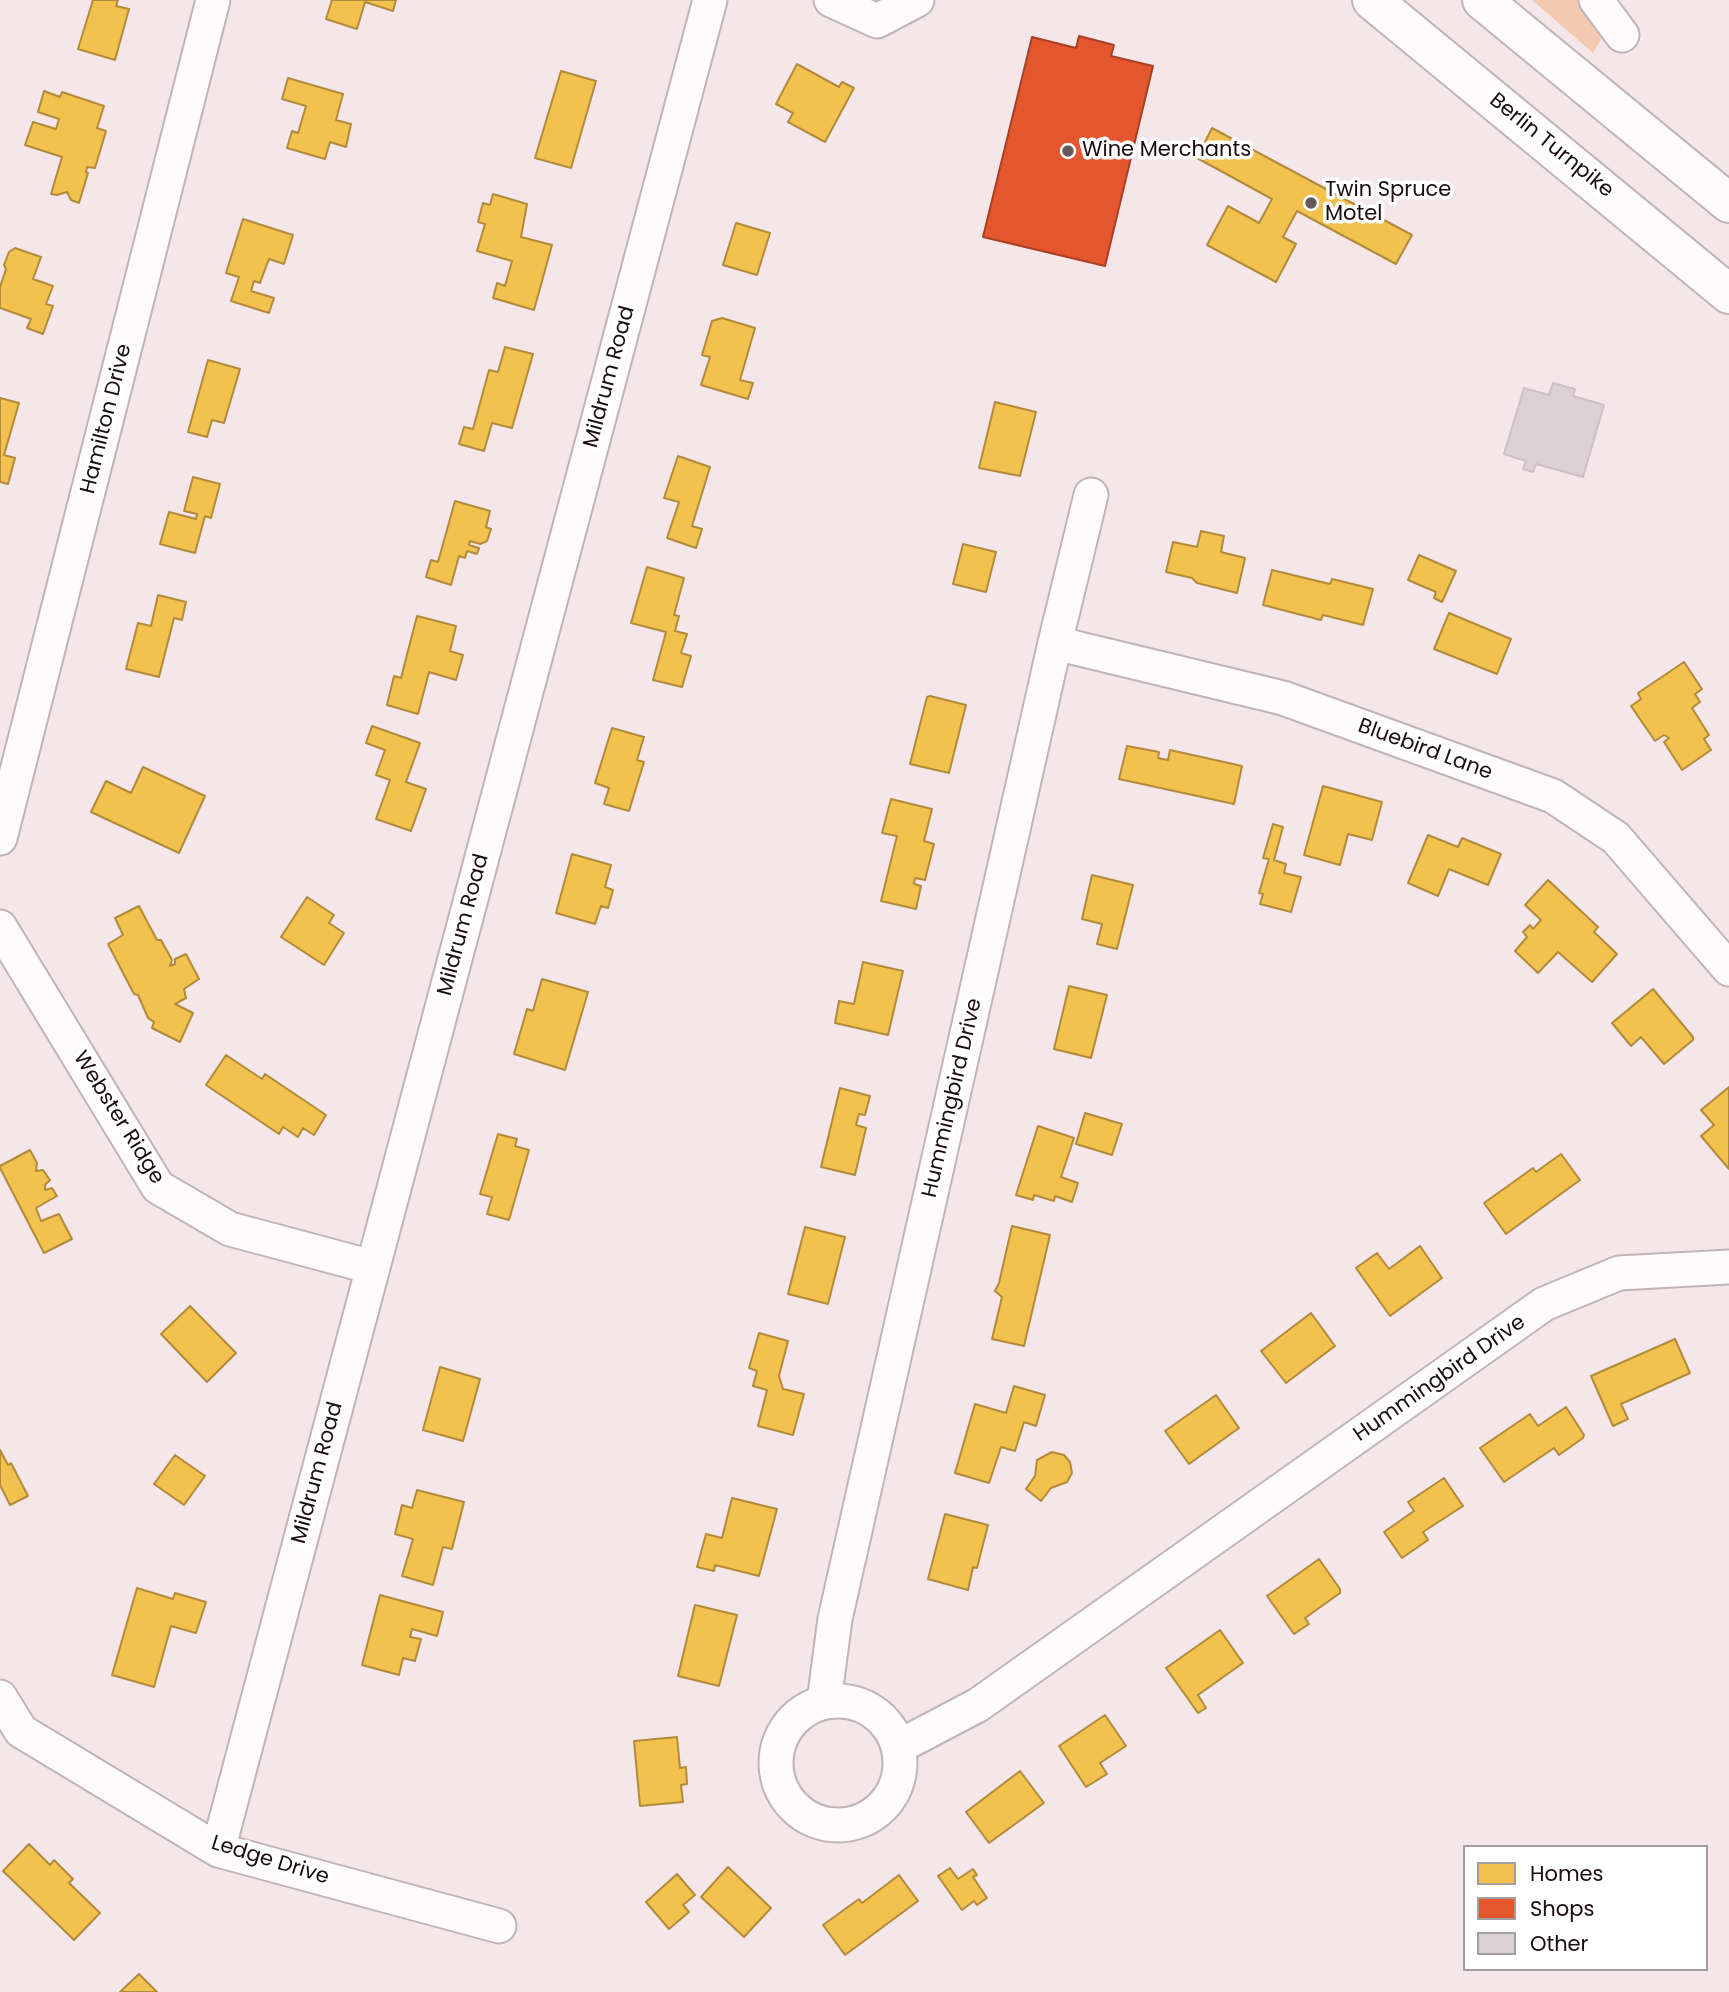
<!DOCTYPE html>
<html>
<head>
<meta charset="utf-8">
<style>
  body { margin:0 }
  #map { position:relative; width:1729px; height:1992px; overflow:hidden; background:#f5e7e9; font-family:Poppins,sans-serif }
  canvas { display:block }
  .legend { position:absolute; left:1463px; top:1845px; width:245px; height:126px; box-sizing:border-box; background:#fff; border:2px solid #a39e9f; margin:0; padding:9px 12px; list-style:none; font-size:21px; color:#1a0c0f }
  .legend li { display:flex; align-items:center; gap:14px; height:35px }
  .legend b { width:35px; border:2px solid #a39e9f }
</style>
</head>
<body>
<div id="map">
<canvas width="1729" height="1992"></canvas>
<ul class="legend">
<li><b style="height:19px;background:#f2c14e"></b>Homes</li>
<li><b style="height:19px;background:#e4572e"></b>Shops</li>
<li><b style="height:19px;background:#ddd0d5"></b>Other</li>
</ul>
</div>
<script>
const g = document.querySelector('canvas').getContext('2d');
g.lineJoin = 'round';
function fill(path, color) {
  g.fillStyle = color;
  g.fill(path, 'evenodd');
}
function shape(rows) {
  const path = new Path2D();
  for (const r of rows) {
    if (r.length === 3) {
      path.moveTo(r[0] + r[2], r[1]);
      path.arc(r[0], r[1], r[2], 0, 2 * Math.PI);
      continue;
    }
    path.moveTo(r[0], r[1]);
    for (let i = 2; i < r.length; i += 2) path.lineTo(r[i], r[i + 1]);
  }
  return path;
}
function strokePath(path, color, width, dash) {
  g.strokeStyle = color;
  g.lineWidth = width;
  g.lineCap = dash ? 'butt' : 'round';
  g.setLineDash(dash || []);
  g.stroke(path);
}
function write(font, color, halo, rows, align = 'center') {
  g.font = font + ' Poppins,sans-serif';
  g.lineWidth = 7;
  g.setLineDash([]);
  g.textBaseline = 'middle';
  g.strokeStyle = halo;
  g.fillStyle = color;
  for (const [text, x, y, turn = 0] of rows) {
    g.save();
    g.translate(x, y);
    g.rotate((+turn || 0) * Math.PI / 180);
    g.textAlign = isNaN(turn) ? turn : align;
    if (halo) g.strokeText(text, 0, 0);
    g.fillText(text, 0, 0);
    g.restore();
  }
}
fill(shape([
  [1532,0,1582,0,1606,31,1593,53]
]), '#f3c9b1');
const homes = shape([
  [93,0,118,0,116,6,129,9,115,60,78,49,93,0],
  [332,0,396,0,393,11,365,2,357,29,326,19,332,0],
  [797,64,839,87,842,82,854,88,825,142,788,122,793,113,776,104,797,64],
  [561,71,596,81,571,168,535,158,561,71],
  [288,78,343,94,336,120,351,124,346,147,330,142,325,159,287,148,292,131,298,133,306,106,282,99,288,78],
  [44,91,60,97,62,92,104,106,97,128,106,131,95,168,87,167,86,172,88,173,79,203,71,200,67,192,57,195,51,194,62,157,25,145,33,122,56,129,59,119,38,112,44,91],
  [1212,128,1412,235,1396,264,1297,211,1283,237,1296,244,1276,282,1207,245,1228,206,1259,223,1272,199,1197,158,1212,128],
  [493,194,527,204,521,237,552,245,534,310,493,298,497,283,505,286,512,261,477,251,485,224,478,222,483,203,490,205,493,194],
  [243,219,293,235,284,264,269,259,260,283,254,281,251,291,274,298,269,313,231,301,239,277,226,273,243,219],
  [736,223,770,233,757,275,723,265,736,223],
  [15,248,41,257,33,279,53,286,46,304,53,306,43,334,27,328,31,319,0,308,0,287,6,269,4,265,9,252,15,248],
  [722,318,755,328,740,380,753,383,748,399,701,385,710,357,702,355,712,321,722,318],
  [505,347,533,354,512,428,492,423,484,451,459,444,464,427,473,429,489,370,498,372,505,347],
  [208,360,240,369,224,423,212,420,207,437,188,432,208,360],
  [0,398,19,403,4,455,15,458,8,484,0,482,0,398],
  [995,402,1036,412,1020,476,979,468,995,402],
  [678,456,710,467,692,526,702,529,696,548,667,538,679,502,664,498,678,456],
  [193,477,220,484,211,518,205,516,195,553,160,544,169,512,196,519,197,514,184,511,193,477],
  [455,501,490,511,486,527,491,529,487,541,480,544,470,541,469,545,479,548,477,554,467,551,465,558,459,556,451,585,426,577,431,560,438,562,455,501],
  [1201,531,1224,536,1221,552,1245,558,1237,593,1197,583,1192,578,1166,572,1173,542,1197,547,1201,531],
  [963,544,996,552,986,592,953,584,963,544],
  [1419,555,1456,571,1442,602,1434,598,1436,592,1408,580,1419,555],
  [647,567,684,578,674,615,679,616,675,631,687,634,681,653,691,656,682,687,653,680,666,632,631,623,647,567],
  [1272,570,1330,584,1332,579,1373,589,1363,625,1323,615,1321,620,1263,605,1272,570],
  [158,595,186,602,182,620,174,618,159,677,126,669,138,623,151,626,158,595],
  [1449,613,1511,639,1497,674,1434,649,1449,613],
  [417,616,456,626,450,651,463,655,456,680,429,672,418,714,387,705,394,676,401,678,417,616],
  [1684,662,1702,689,1695,694,1700,702,1692,708,1709,735,1704,739,1711,750,1682,770,1664,742,1669,738,1664,735,1655,741,1631,706,1641,699,1638,693,1684,662],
  [930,696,966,705,949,773,910,764,927,697,930,696],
  [372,726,420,743,406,782,426,789,411,831,376,819,390,780,376,775,385,750,366,743,372,726],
  [612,728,644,737,637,760,644,762,629,811,604,804,609,788,595,783,612,728],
  [1127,746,1159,752,1158,758,1168,760,1170,750,1242,766,1234,804,1119,779,1127,746],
  [143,767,205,796,179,853,91,812,106,781,131,793,143,767],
  [1323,786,1382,802,1372,840,1348,834,1340,865,1304,855,1323,786],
  [891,799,932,809,924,841,934,844,925,880,915,878,914,884,921,886,916,909,881,901,897,836,882,833,891,799],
  [1273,824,1283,827,1274,860,1286,864,1284,873,1301,877,1291,912,1260,904,1263,894,1259,893,1269,859,1263,858,1273,824],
  [1428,835,1458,847,1462,838,1501,854,1488,885,1449,869,1438,896,1408,883,1428,835],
  [572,854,611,865,605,887,613,890,608,908,601,906,595,924,556,913,572,854],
  [1092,875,1133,885,1117,949,1097,944,1102,924,1082,919,1092,875],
  [1548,880,1598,927,1594,932,1617,954,1592,982,1558,952,1538,973,1515,951,1527,937,1523,932,1530,925,1533,929,1541,920,1525,905,1548,880],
  [307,897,334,915,329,923,344,933,324,965,281,937,307,897],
  [139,906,157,940,161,940,172,960,170,966,175,964,175,959,186,954,199,979,184,989,186,998,175,1004,193,1013,180,1042,152,1028,154,1022,148,1018,138,995,134,994,108,944,123,935,115,918,139,906],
  [863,962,903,971,888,1035,835,1023,839,1001,854,1004,863,962],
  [542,979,588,992,565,1070,514,1054,527,1009,533,1011,542,979],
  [1069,986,1107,995,1091,1058,1054,1049,1069,986],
  [1653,989,1693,1037,1693,1040,1664,1064,1641,1037,1631,1046,1612,1023,1653,989],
  [226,1055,262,1079,265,1074,326,1115,314,1135,303,1128,298,1137,283,1127,279,1134,206,1085,226,1055],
  [1729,1087,1729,1169,1701,1136,1714,1125,1701,1110,1729,1087],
  [840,1088,870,1096,865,1115,859,1114,856,1125,866,1128,855,1175,821,1167,840,1088],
  [1085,1113,1122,1124,1112,1155,1076,1144,1085,1113],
  [1038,1126,1074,1138,1061,1177,1078,1183,1072,1202,1055,1196,1054,1201,1034,1195,1033,1200,1016,1195,1038,1126],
  [498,1134,517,1139,515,1146,529,1150,509,1220,487,1214,492,1197,480,1194,498,1134],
  [30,1150,37,1163,36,1171,43,1170,50,1180,45,1185,45,1190,52,1188,57,1196,36,1208,41,1221,59,1214,72,1239,44,1253,0,1168,0,1166,30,1150],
  [1561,1154,1580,1180,1506,1234,1484,1203,1533,1168,1536,1172,1561,1154],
  [1012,1226,1050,1235,1024,1346,992,1339,1002,1297,995,1291,999,1283,1012,1226],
  [805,1227,845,1237,828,1304,788,1294,805,1227],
  [1420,1246,1442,1278,1390,1316,1356,1268,1377,1253,1389,1269,1420,1246],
  [190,1306,236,1353,207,1382,161,1334,190,1306],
  [1311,1313,1335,1346,1286,1383,1261,1351,1311,1313],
  [759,1333,788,1341,779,1376,783,1389,804,1394,793,1435,758,1426,767,1390,753,1386,757,1371,749,1368,759,1333],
  [1675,1339,1690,1373,1621,1404,1628,1419,1613,1426,1591,1376,1675,1339],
  [440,1367,480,1379,463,1441,423,1430,440,1367],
  [1014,1386,1045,1395,1036,1426,1024,1422,1015,1451,1001,1447,989,1483,955,1473,975,1404,1006,1413,1014,1386],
  [1216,1395,1239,1428,1189,1464,1165,1431,1216,1395],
  [1566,1407,1584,1435,1583,1438,1559,1455,1554,1448,1504,1482,1480,1448,1530,1414,1538,1426,1566,1407],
  [0,1450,8,1465,11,1463,28,1496,10,1505,0,1485,0,1450],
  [1052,1452,1064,1455,1070,1462,1072,1473,1067,1482,1051,1488,1041,1501,1026,1489,1035,1476,1037,1460,1052,1452],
  [175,1455,205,1476,184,1505,154,1484,175,1455],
  [1444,1478,1463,1506,1423,1532,1428,1540,1402,1558,1384,1532,1414,1511,1408,1502,1444,1478],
  [417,1490,464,1502,452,1549,443,1547,433,1585,402,1576,413,1539,395,1534,402,1505,412,1508,417,1490],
  [732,1498,777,1509,759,1576,715,1565,714,1571,697,1567,706,1534,722,1538,732,1498],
  [945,1514,988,1525,977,1568,973,1567,968,1590,928,1579,945,1514],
  [1319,1559,1340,1589,1340,1593,1305,1618,1309,1624,1294,1634,1267,1596,1319,1559],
  [137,1588,173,1599,175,1593,206,1602,196,1633,171,1626,154,1687,112,1675,137,1588],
  [380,1595,443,1612,437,1636,412,1629,410,1637,421,1639,415,1661,403,1658,399,1675,362,1665,380,1595],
  [695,1605,737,1615,719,1686,678,1676,695,1605],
  [1220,1630,1243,1663,1198,1695,1206,1708,1198,1713,1166,1668,1220,1630],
  [1105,1715,1126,1746,1100,1763,1107,1774,1086,1787,1059,1746,1105,1715],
  [677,1737,680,1768,686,1767,687,1784,681,1785,683,1802,640,1806,634,1741,677,1737],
  [1020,1771,1044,1803,989,1843,966,1812,1020,1771],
  [29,1844,50,1865,54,1860,73,1879,69,1883,100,1913,74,1940,3,1871,29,1844],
  [728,1867,771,1908,744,1937,701,1897,728,1867],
  [950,1868,958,1879,973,1869,977,1875,973,1877,987,1898,977,1905,974,1901,962,1910,938,1876,950,1868],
  [677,1874,695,1895,683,1905,689,1912,669,1929,646,1902,677,1874],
  [899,1875,918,1901,845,1955,823,1925,859,1899,862,1903,899,1875],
  [139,1974,157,1992,120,1992,139,1974]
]);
fill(homes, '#f2c14e');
strokePath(homes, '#b18b3b', 2);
const shops = shape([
  [1079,36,1114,45,1111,56,1153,66,1105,266,983,237,1032,37,1076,48,1079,36]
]);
fill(shops, '#e4572e');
strokePath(shops, '#a74025', 2);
const building = shape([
  [1553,383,1575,389,1573,396,1604,405,1583,477,1536,464,1533,472,1523,469,1526,461,1504,454,1524,388,1549,395,1553,383]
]);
fill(building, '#ddd0d5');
strokePath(building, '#cdc0c5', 2);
const street = shape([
  [831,0,877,21,917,0],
  [1596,0,1622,35],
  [1055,643,1283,698,1553,796,1616,838,1729,969],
  [0,838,213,0],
  [0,927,158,1187,230,1229,372,1267],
  [0,1697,21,1731,218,1850,499,1926],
  [838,1763,62],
  [824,1702,835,1619,1055,643,1091,495],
  [898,1747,978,1705,1544,1304,1619,1273,1729,1267],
  [218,1850,710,0]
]);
const highway = shape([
  [1372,0,1729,294],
  [1482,0,1729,203]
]);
strokePath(street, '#c1b4b6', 37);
strokePath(highway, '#c1b4b6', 42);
strokePath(street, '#fefbfc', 33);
strokePath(highway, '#fefbfc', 38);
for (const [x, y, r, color] of [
  [1068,151,7,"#67595b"],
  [1311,203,7,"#67595b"]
]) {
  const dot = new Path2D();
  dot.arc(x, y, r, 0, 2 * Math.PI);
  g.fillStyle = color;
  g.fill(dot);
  strokePath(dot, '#fff', 2.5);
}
write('21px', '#1a0c0f', '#fff', [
  ["Berlin Turnpike",1551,146,39],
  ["Mildrum Road",610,377,-75],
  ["Hamilton Drive",107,419,-76],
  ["Bluebird Lane",1425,750,20],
  ["Mildrum Road",464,925,-75],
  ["Hummingbird Drive",953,1098,-77],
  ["Webster Ridge",118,1118,58],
  ["Hummingbird Drive",1440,1379,-35],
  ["Mildrum Road",318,1473,-75],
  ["Ledge Drive",270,1861,17]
]);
write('21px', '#1a0c0f', '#fff', [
  ["Wine Merchants",1082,151],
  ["Twin Spruce",1325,191],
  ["Motel",1325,215]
], 'left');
</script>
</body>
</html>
